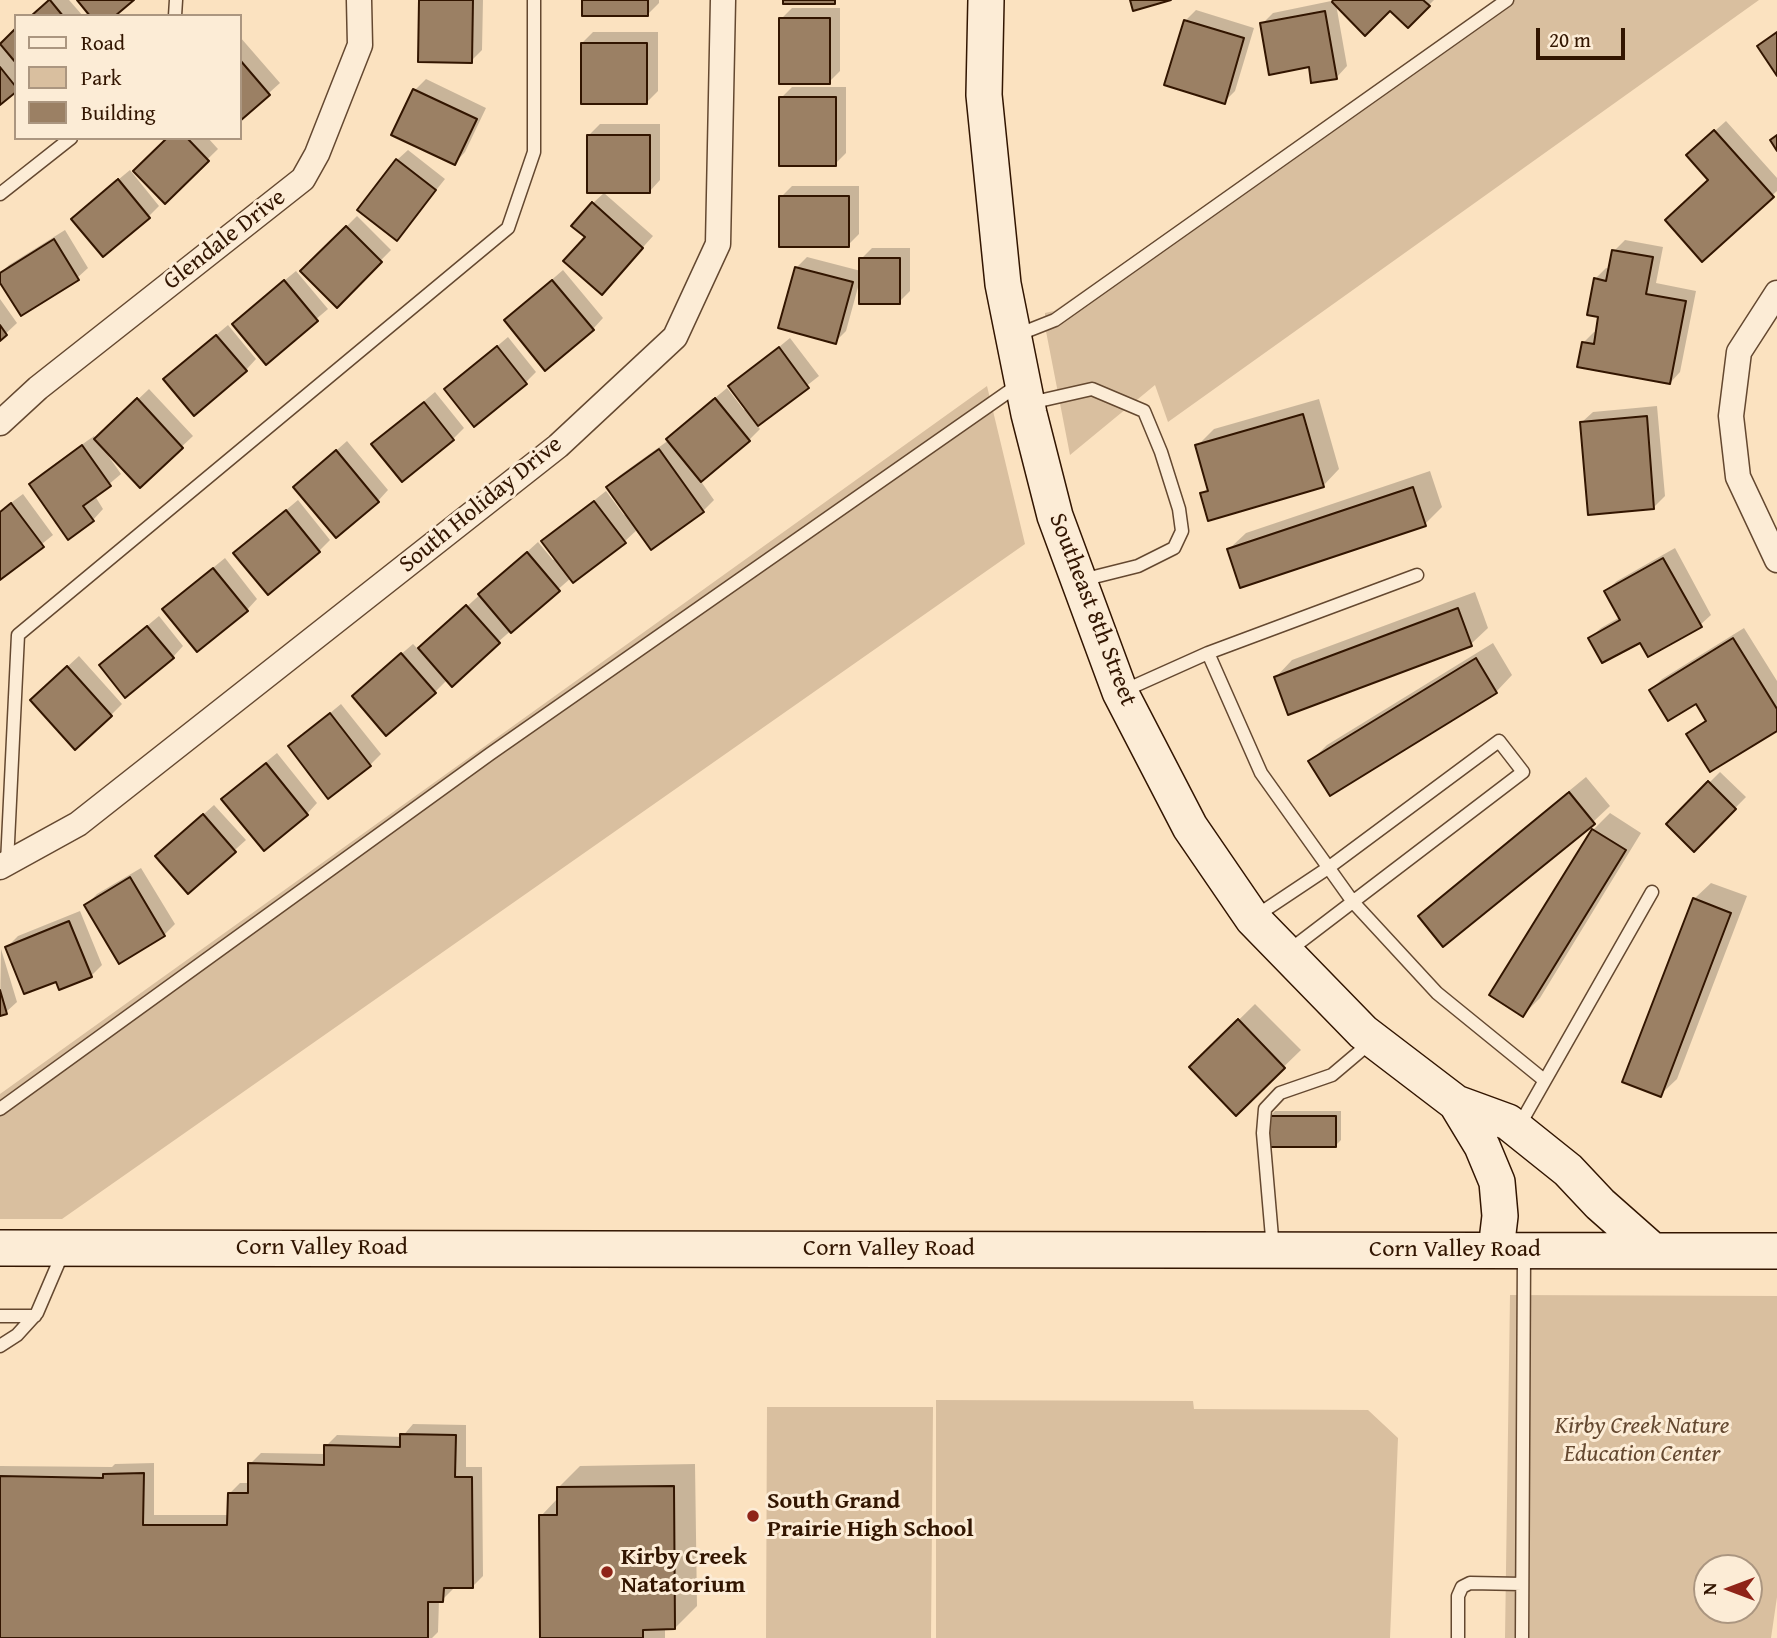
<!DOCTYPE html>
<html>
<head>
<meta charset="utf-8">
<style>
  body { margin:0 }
  #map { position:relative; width:1777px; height:1638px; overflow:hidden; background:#fbe2c0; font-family:"Gentium Book Plus",serif }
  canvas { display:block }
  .legend { position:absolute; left:14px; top:14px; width:228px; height:126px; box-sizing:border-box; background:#fcecd6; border:2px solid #ab9680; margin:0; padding:9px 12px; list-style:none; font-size:21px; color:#321500 }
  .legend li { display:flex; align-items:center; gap:14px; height:35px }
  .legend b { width:35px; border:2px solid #ab9680 }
  .north { position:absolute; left:1693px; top:1554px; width:70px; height:70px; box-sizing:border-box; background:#fcecd6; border:2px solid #ab9680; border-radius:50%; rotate:270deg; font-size:19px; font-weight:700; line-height:28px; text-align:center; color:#321500 }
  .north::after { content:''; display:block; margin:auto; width:24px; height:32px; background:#8f2418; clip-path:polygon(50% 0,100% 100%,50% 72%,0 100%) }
  .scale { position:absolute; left:1536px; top:28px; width:89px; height:32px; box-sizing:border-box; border:4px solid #321500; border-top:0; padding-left:9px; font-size:21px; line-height:24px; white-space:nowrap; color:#321500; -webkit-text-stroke:5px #fcecd6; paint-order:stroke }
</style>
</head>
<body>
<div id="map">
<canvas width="1777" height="1638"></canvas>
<ul class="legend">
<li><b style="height:9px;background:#fcecd6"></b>Road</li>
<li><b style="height:19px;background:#d9bf9f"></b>Park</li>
<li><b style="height:19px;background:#9b8064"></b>Building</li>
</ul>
<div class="north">N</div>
<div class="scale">20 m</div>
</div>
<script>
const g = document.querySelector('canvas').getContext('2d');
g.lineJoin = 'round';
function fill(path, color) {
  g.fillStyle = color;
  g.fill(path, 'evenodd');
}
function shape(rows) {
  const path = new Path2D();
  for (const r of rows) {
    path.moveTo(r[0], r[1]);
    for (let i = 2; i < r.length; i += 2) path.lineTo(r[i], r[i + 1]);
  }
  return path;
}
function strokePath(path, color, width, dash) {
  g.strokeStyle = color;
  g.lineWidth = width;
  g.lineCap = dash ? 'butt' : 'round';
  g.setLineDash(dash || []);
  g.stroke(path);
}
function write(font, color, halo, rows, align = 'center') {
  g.font = font + ' "Gentium Book Plus",serif';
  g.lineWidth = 6;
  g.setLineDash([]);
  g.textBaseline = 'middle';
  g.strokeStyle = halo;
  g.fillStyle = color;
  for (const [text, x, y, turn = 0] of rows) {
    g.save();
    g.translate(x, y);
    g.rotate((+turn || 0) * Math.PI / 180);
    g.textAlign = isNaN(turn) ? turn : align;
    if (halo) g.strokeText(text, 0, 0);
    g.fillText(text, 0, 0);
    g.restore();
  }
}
fill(shape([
  [1500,0,1759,0,1168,422,1155,385,1070,455,1045,326,1045,313,1054,311],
  [987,386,1025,544,62,1219,0,1219,0,1094],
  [1510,1295,1777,1296,1777,1597,1771,1638,1505,1638],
  [1707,1568,1749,1568,1749,1610,1707,1610],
  [936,1400,1193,1401,1194,1409,1368,1410,1398,1438,1390,1638,936,1638],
  [767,1407,933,1407,931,1638,766,1638]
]), '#d9bf9f');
fill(shape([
  [50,0,69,0,83,16,31,16],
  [421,0,483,0,482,50,471,61],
  [583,0,659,0,659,3,648,14],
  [1336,0,1434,0,1408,26,1390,8,1336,4,1347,66,1337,77,1310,65,1262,24,1273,13],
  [792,8,840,8,840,71,829,82,781,19],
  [1196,10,1254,28,1235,91,1224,102,1185,21],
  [16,29,16,90,0,102,0,42],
  [593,32,658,32,658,91,647,102,582,43],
  [240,37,280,83,240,119],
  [426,79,486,108,465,152,455,163,415,90],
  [792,87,846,87,846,153,835,164,781,98],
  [1726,121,1777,178,1777,191,1702,259,1710,180,1699,145],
  [600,124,660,124,660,180,650,191,589,135],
  [169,138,208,138,218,149,165,201],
  [408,150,445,179,397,239,397,160],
  [130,170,159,206,149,216,84,208],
  [792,186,859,186,859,234,848,245,781,197],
  [604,193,653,236,612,282,587,237,593,203],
  [357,216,391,250,337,305,302,271],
  [65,230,88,268,77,278,0,280,0,274,9,265],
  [1625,240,1663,247,1656,283,1696,291,1680,372,1670,383,1583,343,1594,332,1597,332,1601,316,1595,279,1606,268,1610,269,1614,251],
  [872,248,910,248,910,291,899,302,860,280,846,331,835,342,796,268,807,257,861,271,861,259],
  [563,270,603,318,593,329,517,310],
  [296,271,328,309,266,362,245,313],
  [0,299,17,323,0,339],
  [228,325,256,359,246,370,176,369],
  [508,337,536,372,525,383,446,389],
  [790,338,819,376,757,425,760,429,749,440,700,480,714,500,703,511,638,529,625,541,573,581,571,578,498,642,448,679,435,692,365,685,413,644,419,650,538,542,553,560,556,558,543,541,606,491,624,515,627,514,608,487,619,476,669,440,679,428,727,388,744,410,747,408,731,386],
  [149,389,193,436,140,486,106,450,105,451,121,474,95,496,103,509,93,520,31,484,42,473,94,436,96,439],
  [435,392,464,428,453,439,373,444],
  [1319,399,1339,469,1323,486,1202,494,1209,487,1197,446,1214,429],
  [1657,406,1665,496,1654,507,1582,422,1593,412],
  [347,441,388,490,378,501,295,487],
  [1430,471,1442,507,1425,524,1229,549,1246,533],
  [23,494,53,535,0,578,0,511],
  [298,500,330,540,319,551,235,553],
  [1675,548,1711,615,1700,625,1640,640,1590,638,1601,628,1620,617,1606,591,1617,581],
  [225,558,257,599,247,610,176,598],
  [1475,592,1488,628,1471,644,1276,677,1292,660],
  [159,616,183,646,173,657,112,655],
  [1744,628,1777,681,1777,729,1689,734,1707,719,1697,702,1651,690,1662,679],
  [1493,643,1512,675,1496,692,1311,761,1327,745],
  [79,656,122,704,111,715,43,689],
  [341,704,381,754,370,765,290,746],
  [277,753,317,803,307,814,234,788],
  [1720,772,1746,797,1694,850,1668,824],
  [1586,777,1610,806,1593,822,1420,916,1437,899],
  [214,805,246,840,188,892,168,846],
  [1610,813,1641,833,1540,998,1523,1015,1491,995,1593,830],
  [141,868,175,924,164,935,86,905,97,894],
  [1711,883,1747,896,1677,1079,1660,1095,1694,899],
  [80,911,102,965,91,976,56,979,7,947,18,936],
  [1,949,17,1002,6,1012,0,1014],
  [1255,1004,1301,1050,1236,1113,1191,1067],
  [1275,1111,1341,1111,1341,1140,1336,1145,1270,1116],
  [413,1424,466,1425,466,1467,482,1467,483,1576,472,1587,453,1586,453,1589,442,1600,439,1600,438,1632,432,1638,0,1638,0,1466,112,1467,115,1464,154,1463,154,1515,229,1515,229,1494,240,1483,250,1483,250,1464,261,1453,326,1454,326,1446,337,1435,402,1437],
  [695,1464,697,1606,675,1628,665,1628,665,1638,542,1638,541,1516,558,1498,558,1488,580,1466]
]), '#0003');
const building = shape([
  [50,0,63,16,31,16,49,0,50,0],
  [77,0,134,0,115,16,90,16,77,0],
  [419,0,473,0,472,63,418,62,419,0],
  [582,0,648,0,648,16,582,16,582,0],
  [783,0,835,0,835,4,783,4,783,0],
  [1130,0,1171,0,1133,11,1130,0],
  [1333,0,1423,0,1430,6,1408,28,1390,11,1365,36,1332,2,1333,0],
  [1325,11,1337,79,1311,83,1309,67,1269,75,1260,23,1325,11],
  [779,18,830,18,830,84,779,84,779,18],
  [1184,20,1244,38,1225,104,1164,85,1184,20],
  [16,28,16,63,0,44,16,28],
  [1777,32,1777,76,1757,46,1777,32],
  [581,43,647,43,647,104,581,104,581,43],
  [240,60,270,95,240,121,240,60],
  [0,67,16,87,16,92,0,105,0,67],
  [413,89,477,119,455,165,391,135,413,89],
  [779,97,836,97,836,166,779,166,779,97],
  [1714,130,1774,197,1702,262,1665,220,1708,180,1686,155,1714,130],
  [587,135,650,135,650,193,587,193,587,135],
  [1777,135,1777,151,1770,140,1777,135],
  [167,138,187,138,209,161,165,204,133,171,167,138],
  [396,159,436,190,397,241,357,210,396,159],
  [118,179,150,218,103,257,71,219,118,179],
  [779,196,849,196,849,247,779,247,779,196],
  [592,202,643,248,602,295,563,261,585,237,571,226,592,202],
  [346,226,382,262,337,308,300,271,346,226],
  [54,239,79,280,21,316,0,283,0,273,54,239],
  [1612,250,1653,257,1646,294,1686,301,1670,384,1577,367,1582,342,1594,344,1598,317,1587,315,1594,278,1606,281,1612,250],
  [859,258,900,258,900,304,859,304,859,258],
  [795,267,853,282,836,344,778,328,795,267],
  [284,280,318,321,266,365,232,324,284,280],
  [552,280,594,330,545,371,504,320,552,280],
  [0,325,7,335,0,341,0,325],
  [216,335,247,371,194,416,163,379,216,335],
  [497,346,527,384,474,427,444,389,497,346],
  [779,347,809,388,758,426,728,386,779,347],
  [137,398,183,448,140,488,94,439,137,398],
  [715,398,750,441,701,482,666,439,715,398],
  [424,402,454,440,402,482,371,444,424,402],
  [1303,414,1324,487,1208,521,1200,493,1208,491,1195,445,1303,414],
  [1647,416,1654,509,1588,515,1580,422,1647,416],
  [82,445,111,486,83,506,94,521,68,540,29,484,82,445],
  [659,449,704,512,651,550,606,487,659,449],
  [336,450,379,502,336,538,293,487,336,450],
  [1413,487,1426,526,1240,588,1227,549,1413,487],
  [594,501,626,543,573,583,541,541,594,501],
  [11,503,44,547,0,580,0,512,11,503],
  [286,510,320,552,268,595,233,553,286,510],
  [527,552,560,591,511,633,478,594,527,552],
  [1663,558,1702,627,1648,657,1640,643,1602,663,1588,638,1620,620,1604,591,1663,558],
  [213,568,248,611,197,652,162,609,213,568],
  [466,605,500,643,452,687,418,648,466,605],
  [1458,608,1472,646,1288,715,1274,677,1458,608],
  [147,626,174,658,125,698,99,665,147,626],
  [1733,638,1777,709,1777,731,1710,772,1686,734,1706,721,1696,704,1668,721,1649,690,1733,638],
  [401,653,436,693,386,736,352,696,401,653],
  [1476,658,1497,693,1330,796,1308,761,1476,658],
  [67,666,112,716,75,750,30,700,67,666],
  [330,713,371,766,328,799,288,746,330,713],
  [266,763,308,815,264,851,221,799,266,763],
  [1708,781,1736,809,1694,852,1666,824,1708,781],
  [1569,792,1595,824,1443,947,1418,916,1569,792],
  [203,814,236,852,188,894,155,856,203,814],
  [1592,829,1626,850,1523,1017,1489,995,1592,829],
  [130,877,165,936,119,964,84,905,130,877],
  [1693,898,1731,913,1661,1097,1622,1082,1693,898],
  [69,921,92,977,59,990,56,982,24,994,5,947,69,921],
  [0,990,7,1014,0,1016,0,990],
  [1238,1019,1285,1068,1236,1116,1189,1067,1238,1019],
  [1269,1116,1336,1116,1336,1147,1269,1147,1269,1116],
  [400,1434,456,1435,455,1477,472,1477,473,1588,444,1588,443,1602,428,1602,428,1638,0,1638,0,1476,103,1478,103,1474,144,1473,143,1525,227,1525,228,1493,248,1493,248,1463,324,1465,324,1445,400,1447,400,1434],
  [674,1486,675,1629,643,1630,643,1638,540,1638,539,1515,557,1515,557,1487,674,1486]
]);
fill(building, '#9b8064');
strokePath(building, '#321500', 2);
const lane = shape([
  [175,16,176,0],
  [0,194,71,138],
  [1017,335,1055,320,1507,0],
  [1030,403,1092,389,1144,411,1161,452,1179,509,1182,531,1174,548,1138,566,1082,580],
  [1208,653,1417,575],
  [1121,692,1208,653,1261,773,1353,902,1437,993,1544,1080],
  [7,863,18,635,508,228,534,152,534,0],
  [1253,918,1328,868,1499,741,1523,772,1287,952],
  [0,1109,490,754,1021,383],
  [1519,1126,1652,892],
  [1273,1249,1263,1133,1265,1109,1280,1093,1332,1075,1371,1042],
  [0,1316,35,1316],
  [0,1346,17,1335,37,1313,64,1250],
  [1458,1638,1458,1596,1462,1587,1470,1583,1522,1584],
  [1522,1638,1524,1254]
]);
const street = shape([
  [1777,293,1739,352,1731,416,1738,477,1777,560],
  [0,423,38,388,303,179,317,154,360,45,359,0],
  [0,867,78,824,558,446,675,337,718,244,723,0]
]);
const secondary = shape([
  [986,0,984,95,1003,284,1029,414,1055,516,1120,692,1190,827,1253,919,1363,1032,1456,1103,1508,1122,1568,1170,1600,1204,1652,1250],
  [1456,1103,1482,1146,1497,1182,1500,1216,1496,1250],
  [0,1248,1777,1251]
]);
strokePath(lane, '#644830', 15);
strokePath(street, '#644830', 27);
strokePath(secondary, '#321500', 38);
strokePath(lane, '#fcecd6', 12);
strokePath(street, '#fcecd6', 24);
strokePath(secondary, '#fcecd6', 35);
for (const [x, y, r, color] of [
  [753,1516,7,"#8f2418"],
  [607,1572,7,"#8f2418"]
]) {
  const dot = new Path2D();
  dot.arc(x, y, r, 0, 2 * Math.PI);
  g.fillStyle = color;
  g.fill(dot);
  strokePath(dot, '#fcecd6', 2.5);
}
write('24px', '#321500', '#fcecd6', [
  ["Glendale Drive",225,240,-38],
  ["South Holiday Drive",481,505,-39],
  ["Southeast 8th Street",1092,610,69],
  ["Corn Valley Road",322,1248],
  ["Corn Valley Road",889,1249],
  ["Corn Valley Road",1455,1250]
]);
write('italic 24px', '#644830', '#fcecd6', [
  ["Kirby Creek Nature",1642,1427],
  ["Education Center",1642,1455]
]);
write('bold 24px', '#321500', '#fcecd6', [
  ["South Grand",767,1502],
  ["Prairie High School",767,1530],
  ["Kirby Creek",621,1558],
  ["Natatorium",621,1586]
], 'left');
</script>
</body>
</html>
